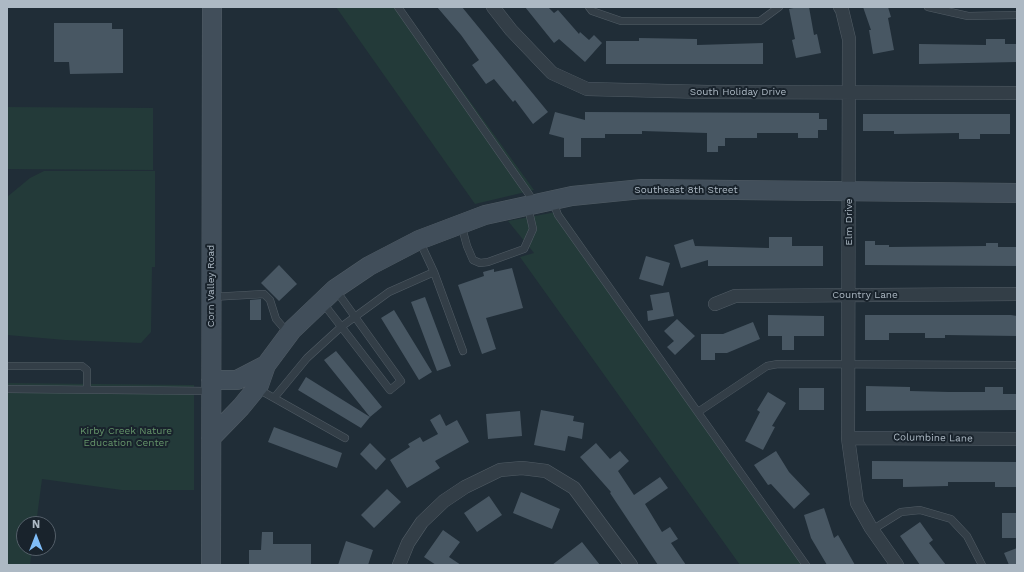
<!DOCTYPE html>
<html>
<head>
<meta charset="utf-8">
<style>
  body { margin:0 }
  #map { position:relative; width:1024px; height:572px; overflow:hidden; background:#202d37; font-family:"Work Sans",sans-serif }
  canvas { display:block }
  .frame { position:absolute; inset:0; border:8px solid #adb9c4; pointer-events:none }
  .north { position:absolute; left:16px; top:516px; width:40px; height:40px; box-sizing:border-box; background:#19232c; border:1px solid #545f69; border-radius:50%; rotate:0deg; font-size:11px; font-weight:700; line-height:16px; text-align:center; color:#adb9c4 }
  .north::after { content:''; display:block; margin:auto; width:14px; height:18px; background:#7fbdf8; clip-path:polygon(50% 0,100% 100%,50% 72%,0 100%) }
</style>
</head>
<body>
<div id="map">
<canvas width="1024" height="572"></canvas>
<div class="frame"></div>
<div class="north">N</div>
</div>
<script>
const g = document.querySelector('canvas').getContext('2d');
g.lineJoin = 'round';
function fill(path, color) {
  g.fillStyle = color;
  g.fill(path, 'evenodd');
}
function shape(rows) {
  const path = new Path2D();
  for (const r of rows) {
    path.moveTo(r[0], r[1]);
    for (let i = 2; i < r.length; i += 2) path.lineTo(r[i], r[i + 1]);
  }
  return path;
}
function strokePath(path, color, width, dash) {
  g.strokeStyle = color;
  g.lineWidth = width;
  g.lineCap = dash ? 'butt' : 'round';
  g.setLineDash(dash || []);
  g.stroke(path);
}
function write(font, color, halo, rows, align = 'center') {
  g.font = font + ' "Work Sans",sans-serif';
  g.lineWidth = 4;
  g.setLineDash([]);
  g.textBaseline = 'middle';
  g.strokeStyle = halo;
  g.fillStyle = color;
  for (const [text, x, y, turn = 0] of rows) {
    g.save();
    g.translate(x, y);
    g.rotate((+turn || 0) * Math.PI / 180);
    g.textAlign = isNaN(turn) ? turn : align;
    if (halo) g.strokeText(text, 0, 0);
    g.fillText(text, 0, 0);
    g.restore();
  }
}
fill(shape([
  [336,7,402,7,534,190,475,204],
  [7,107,153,108,153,170,7,169],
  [44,171,155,171,155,267,152,267,151,332,141,343,65,340,7,335,7,197,30,178],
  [556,212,561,212,806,565,740,565,520,257,534,253,508,221],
  [7,383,194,385,194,490,122,490,42,479,36,524,24,524,24,548,32,548,30,565,7,565]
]), '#233a39');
fill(shape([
  [437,7,462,7,548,112,533,124,515,100,513,102,494,79,486,84,472,65,479,60,461,35],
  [525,7,548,7,554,13,558,10,579,34,580,32,589,40,594,35,602,43,585,62,559,39,554,43],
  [798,7,809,7,814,35,817,34,821,53,796,58,792,40,795,39,789,9],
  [863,7,888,7,891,17,888,18,894,50,873,54,869,30,871,30],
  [54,23,112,23,112,29,123,29,123,73,70,74,69,62,54,62],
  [639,38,697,39,697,45,763,43,763,64,606,64,606,41,639,41],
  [986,39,1005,39,1005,44,1017,44,1017,62,919,64,919,44,986,45],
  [555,112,585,120,585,112,819,113,819,119,827,119,827,130,818,130,818,138,798,138,798,133,757,133,757,138,725,138,725,146,718,146,718,152,707,152,707,133,642,131,642,134,605,134,605,138,581,138,581,157,564,157,564,138,549,134],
  [863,114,1010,114,1010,134,980,134,980,139,959,139,959,133,894,134,894,131,863,131],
  [769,237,792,237,792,246,823,246,823,266,708,266,708,260,681,268,674,245,693,239,695,246,769,248],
  [865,241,875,241,875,245,889,245,889,247,986,246,986,243,998,243,998,247,1017,247,1017,266,865,265],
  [646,256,670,263,663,286,639,279],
  [279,265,297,284,279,301,261,283],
  [512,268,523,308,486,318,496,349,482,354,458,285,484,276,483,272,494,269,494,272],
  [669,292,674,316,648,321,647,311,653,310,650,295],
  [425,297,451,366,437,371,411,302],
  [261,299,261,320,250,320,250,300],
  [394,310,432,372,419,380,381,318],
  [768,315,824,316,824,336,794,336,794,350,782,350,782,336,768,336],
  [865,315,1011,315,1017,316,1017,336,945,335,945,338,925,338,925,333,889,333,889,340,865,340],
  [677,319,695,336,675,355,667,347,674,341,664,331],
  [753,322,760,339,727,353,715,353,715,360,701,360,701,334,723,334],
  [336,351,382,407,370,417,324,360],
  [306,377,370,417,361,428,298,390],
  [866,386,910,387,910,391,949,392,985,392,985,387,1003,387,1003,394,1017,394,1017,410,866,411],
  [799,388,824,388,824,410,799,410],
  [768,392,786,403,772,426,775,427,763,450,745,441,760,412,757,410],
  [541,410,574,416,573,421,584,423,582,439,568,436,565,451,534,445],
  [520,411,522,436,488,439,486,414],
  [440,414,446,426,457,420,469,442,435,461,440,468,407,488,390,460,410,447,408,444,420,437,423,442,438,434,430,420],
  [274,427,342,453,337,468,268,442],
  [370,443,386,459,376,470,360,454],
  [596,443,610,459,620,451,629,461,618,471,634,495,660,477,668,488,645,504,662,532,670,527,678,539,671,543,686,565,658,565,610,493,611,492,580,457],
  [776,451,789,472,810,494,794,509,771,484,768,485,754,465],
  [872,461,1017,462,1017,487,995,487,995,482,948,482,948,486,903,487,903,479,872,479],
  [387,489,401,502,374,528,361,515],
  [521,492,560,509,552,529,513,513],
  [489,496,502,515,477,532,464,513],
  [824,508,834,538,838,535,855,565,827,565,811,538,804,515],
  [1002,513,1017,513,1017,538,1002,538],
  [920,522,933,540,929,543,946,565,920,565,900,536],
  [443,530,460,542,449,557,461,565,436,565,424,557],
  [262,532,273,532,273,544,311,544,311,565,249,565,249,550,261,550],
  [346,541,373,550,368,565,338,565],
  [582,542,600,565,552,565],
  [1017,548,1017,565,1009,565,1004,553]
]), '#485763');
const lane = shape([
  [398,7,535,203],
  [589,7,592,11,621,21,760,21,779,7],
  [928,7,968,16,1017,15],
  [553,202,558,215,806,565],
  [461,224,467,246,473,260,480,263,488,262,524,249,533,229,528,207],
  [434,272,463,351],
  [211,297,264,294,270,300,276,319,288,333],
  [323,303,390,390,401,381,335,289],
  [7,366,82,366,87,370,87,390],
  [7,389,211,391],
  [258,389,345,438],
  [274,398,307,358,341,327,389,292,434,272,419,240],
  [698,412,767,366,778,364,1017,365],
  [872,530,901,512,920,510,951,519,967,536,982,565]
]);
const street = shape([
  [493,7,511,30,552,73,587,89,708,92,1017,93],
  [840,7,842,10,849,39,848,438,857,503,871,528,897,565],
  [715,304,735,296,1017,294],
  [848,438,1017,439],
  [399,565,408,543,422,522,444,501,465,487,500,470,522,468,546,471,574,488,631,565]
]);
const secondary = shape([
  [211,380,237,380,266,365],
  [211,438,241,407,259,385,266,365,292,330,335,289,369,266,419,240,485,215,572,196,642,189,1017,193],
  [211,565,212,7]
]);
strokePath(lane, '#515c65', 8);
strokePath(street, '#515c65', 14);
strokePath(secondary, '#515c65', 20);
strokePath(lane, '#333e47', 7);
strokePath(street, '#333e47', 13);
strokePath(secondary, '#414e5a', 19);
write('10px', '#adb9c4', '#19232c', [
  ["South Holiday Drive",738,92],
  ["Southeast 8th Street",686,190],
  ["Elm Drive",849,222,-90],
  ["Corn Valley Road",211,286,-90],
  ["Country Lane",865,295],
  ["Columbine Lane",933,438,1]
]);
write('10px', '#65946a', '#19232c', [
  ["Kirby Creek Nature",126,431],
  ["Education Center",126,443]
]);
</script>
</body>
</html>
